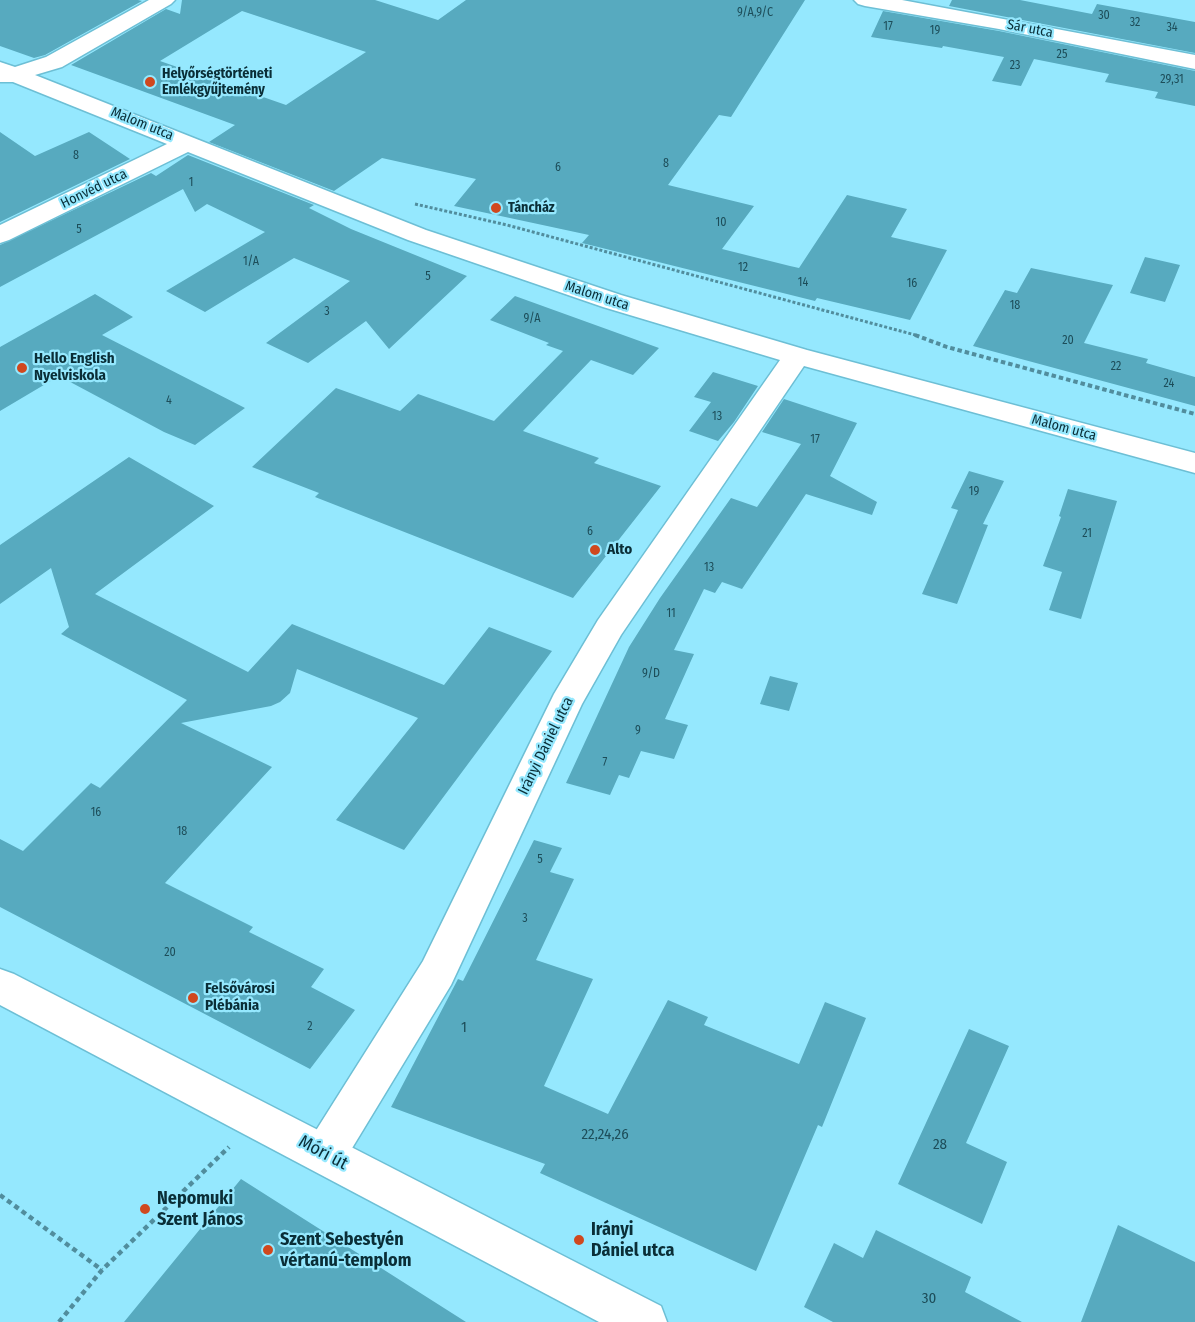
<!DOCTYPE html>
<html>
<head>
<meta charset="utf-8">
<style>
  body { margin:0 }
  canvas { display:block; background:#95e8fe }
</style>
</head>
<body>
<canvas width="1195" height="1322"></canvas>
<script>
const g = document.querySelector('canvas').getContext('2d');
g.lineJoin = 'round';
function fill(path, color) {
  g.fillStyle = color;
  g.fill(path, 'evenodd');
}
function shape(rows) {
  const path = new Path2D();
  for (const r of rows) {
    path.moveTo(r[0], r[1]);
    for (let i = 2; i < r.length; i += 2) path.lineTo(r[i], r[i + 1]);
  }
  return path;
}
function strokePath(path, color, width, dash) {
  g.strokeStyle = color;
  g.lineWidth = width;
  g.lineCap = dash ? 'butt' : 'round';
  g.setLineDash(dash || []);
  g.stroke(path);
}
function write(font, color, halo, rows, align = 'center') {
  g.font = font + ' "Fira Sans Condensed",sans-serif';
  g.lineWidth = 4.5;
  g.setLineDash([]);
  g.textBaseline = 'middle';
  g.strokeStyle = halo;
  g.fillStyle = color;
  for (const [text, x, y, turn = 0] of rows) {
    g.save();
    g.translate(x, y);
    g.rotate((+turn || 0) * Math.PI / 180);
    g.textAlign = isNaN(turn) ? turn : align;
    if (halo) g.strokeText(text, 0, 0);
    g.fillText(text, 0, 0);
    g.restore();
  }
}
fill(shape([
  [0,0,138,0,142,1,45,55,34,58,0,46],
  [182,0,375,0,438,20,466,0,805,0,731,117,719,115,668,185,754,206,722,249,790,266,799,268,847,195,907,209,891,237,947,250,910,320,817,298,815,301,582,243,589,235,454,206,476,179,382,158,334,191,209,142,235,125,71,65,166,9,180,14],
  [242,11,366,52,286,105,160,61],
  [952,0,1020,0,1092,14,1097,4,1195,22,1195,53,949,6],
  [883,11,999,31,1195,71,1195,106,1155,98,1158,92,1105,82,1109,74,1034,59,1021,86,992,81,1004,57,943,46,942,48,871,37],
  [0,132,35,156,89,132,130,159,0,222],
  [188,155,314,205,309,208,351,229,467,276,389,349,366,321,308,363,266,343,350,281,294,258,205,312,166,291,265,232,207,204,195,212,183,189,0,287,0,245,151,173,156,176],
  [1145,257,1180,265,1165,302,1130,293],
  [1031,268,1113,285,1084,343,1148,359,1146,363,1195,377,1195,406,973,346,1005,290,1017,293],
  [95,294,133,317,102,335,245,408,195,445,164,432,59,376,0,411,0,347],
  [515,296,659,348,633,375,591,360,523,431,599,458,594,463,661,486,573,598,315,497,319,493,252,467,336,388,400,411,418,394,494,421,563,351,546,345,549,343,490,320],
  [713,372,758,386,734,422,718,441,689,431,711,402,694,397],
  [784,399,857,423,830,476,877,502,872,515,806,494,742,589,722,582,715,593,704,589,674,650,694,654,665,719,688,725,674,759,641,751,629,778,619,775,610,795,566,783,629,647,660,598,731,498,757,507,801,444,762,432],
  [129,457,214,506,95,594,248,672,292,624,444,685,489,627,552,651,404,850,336,820,418,718,297,669,290,693,280,702,271,706,181,723,272,767,165,883,253,927,249,932,324,969,311,987,355,1010,310,1069,0,907,0,839,23,851,91,783,100,788,187,700,61,634,69,627,51,568,0,604,0,545],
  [969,471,1004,481,983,524,988,525,957,604,922,594,958,510,951,508],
  [1068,489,1117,501,1081,619,1049,610,1062,572,1043,566,1061,517,1059,516],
  [770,676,798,683,789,711,760,704],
  [534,840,562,848,550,872,574,879,536,960,593,979,544,1086,608,1114,668,1000,708,1017,704,1025,799,1064,825,1002,866,1018,822,1127,818,1125,756,1271,540,1173,545,1164,391,1107,458,979,463,981],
  [969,1029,1009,1046,966,1143,1007,1162,982,1224,898,1184],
  [241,1179,466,1322,124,1322],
  [1118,1225,1195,1262,1195,1322,1081,1322],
  [876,1230,971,1277,965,1292,1022,1322,833,1322,804,1307,834,1243,863,1258]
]), '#57aabf');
const street = shape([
  [149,0,175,0,171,4,62,67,35,75,426,230,621,295,807,350,1195,453,1195,473,804,366,621,635,582,704,451,985,340,1168,325,1173,310,1168,304,1154,310,1140,423,961,554,694,598,620,780,360,603,307,408,240,188,152,9,240,0,243,0,225,167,144,13,82,0,82,0,62,15,67,46,57,149,0],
  [854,0,902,0,1195,55,1195,69,999,29,865,6,858,4,854,0]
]);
const secondary = shape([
  [0,969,14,974,661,1306,667,1322,599,1322,0,1005,0,969]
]);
strokePath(street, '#6dbfd5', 3);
strokePath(secondary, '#6dbfd5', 3);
strokePath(shape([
  [415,204,507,225,919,336]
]), '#518d9d', 3, [3, 2]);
strokePath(shape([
  [915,335,947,347,1195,414]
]), '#518d9d', 4, [4.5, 3]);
strokePath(shape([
  [0,1195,102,1270],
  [59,1322,102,1270,229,1147]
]), '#518d9d', 4.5, [5, 4]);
fill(street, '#fff');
fill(secondary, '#fff');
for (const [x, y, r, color] of [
  [150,82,6,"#d0481e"],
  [496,208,6,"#d0481e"],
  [22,368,6,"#d0481e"],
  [595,550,6,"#d0481e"],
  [193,998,6,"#d0481e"],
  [145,1209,6,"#d0481e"],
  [579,1240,6,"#d0481e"],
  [268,1250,6,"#d0481e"]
]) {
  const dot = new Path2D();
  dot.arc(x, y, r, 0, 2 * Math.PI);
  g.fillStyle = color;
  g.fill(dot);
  strokePath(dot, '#95e8fe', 2);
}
write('12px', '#1d4d59', null, [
  ["9/A,9/C",755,13],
  ["30",1104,16],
  ["32",1135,23],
  ["17",888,27],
  ["34",1172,28],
  ["19",935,31],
  ["25",1062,55],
  ["23",1015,66],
  ["29,31",1172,80],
  ["8",76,156],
  ["8",666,164],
  ["6",558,168],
  ["1",191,183],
  ["10",721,223],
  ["5",79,230],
  ["1/A",251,262],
  ["12",743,268],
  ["5",428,277],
  ["14",803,283],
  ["16",912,284],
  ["18",1015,306],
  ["3",327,312],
  ["9/A",532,319],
  ["20",1068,341],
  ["22",1116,367],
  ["24",1169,384],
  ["4",169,401],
  ["13",717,417],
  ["17",815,440],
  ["19",974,492],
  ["6",590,532],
  ["21",1087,534],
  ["13",709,568],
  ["11",671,614],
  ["9/D",651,674],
  ["9",638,731],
  ["7",605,763],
  ["16",96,813],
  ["18",182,832],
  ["5",540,860],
  ["3",525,919],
  ["20",170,953],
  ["2",310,1027]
]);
write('14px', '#0a2e37', '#95e8fe', [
  ["Sár utca",1030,29,11],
  ["Malom utca",142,124,22],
  ["Honvéd utca",94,189,-26],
  ["Malom utca",597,296,18],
  ["Malom utca",1064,428,15]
]);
write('bold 14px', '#0a2e37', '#95e8fe', [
  ["Helyőrségtörténeti",162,74],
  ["Emlékgyűjtemény",162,90],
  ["Táncház",508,208]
], 'left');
write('bold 15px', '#0a2e37', '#95e8fe', [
  ["Hello English",34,359],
  ["Nyelviskola",34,376],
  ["Alto",607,550],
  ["Felsővárosi",205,989],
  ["Plébánia",205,1006]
], 'left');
write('15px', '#0a2e37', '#95e8fe', [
  ["Irányi Dániel utca",546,746,-64]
]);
write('15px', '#1d4d59', null, [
  ["1",464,1028],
  ["22,24,26",605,1135],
  ["28",940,1145],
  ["30",929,1299]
]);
write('18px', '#0a2e37', '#95e8fe', [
  ["Móri út",323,1153,28]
]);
write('bold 18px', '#0a2e37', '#95e8fe', [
  ["Nepomuki",157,1199],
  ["Szent János",157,1220],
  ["Irányi",591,1230],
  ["Dániel utca",591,1251],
  ["Szent Sebestyén",280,1240],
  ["vértanú-templom",280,1261]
], 'left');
</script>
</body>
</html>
